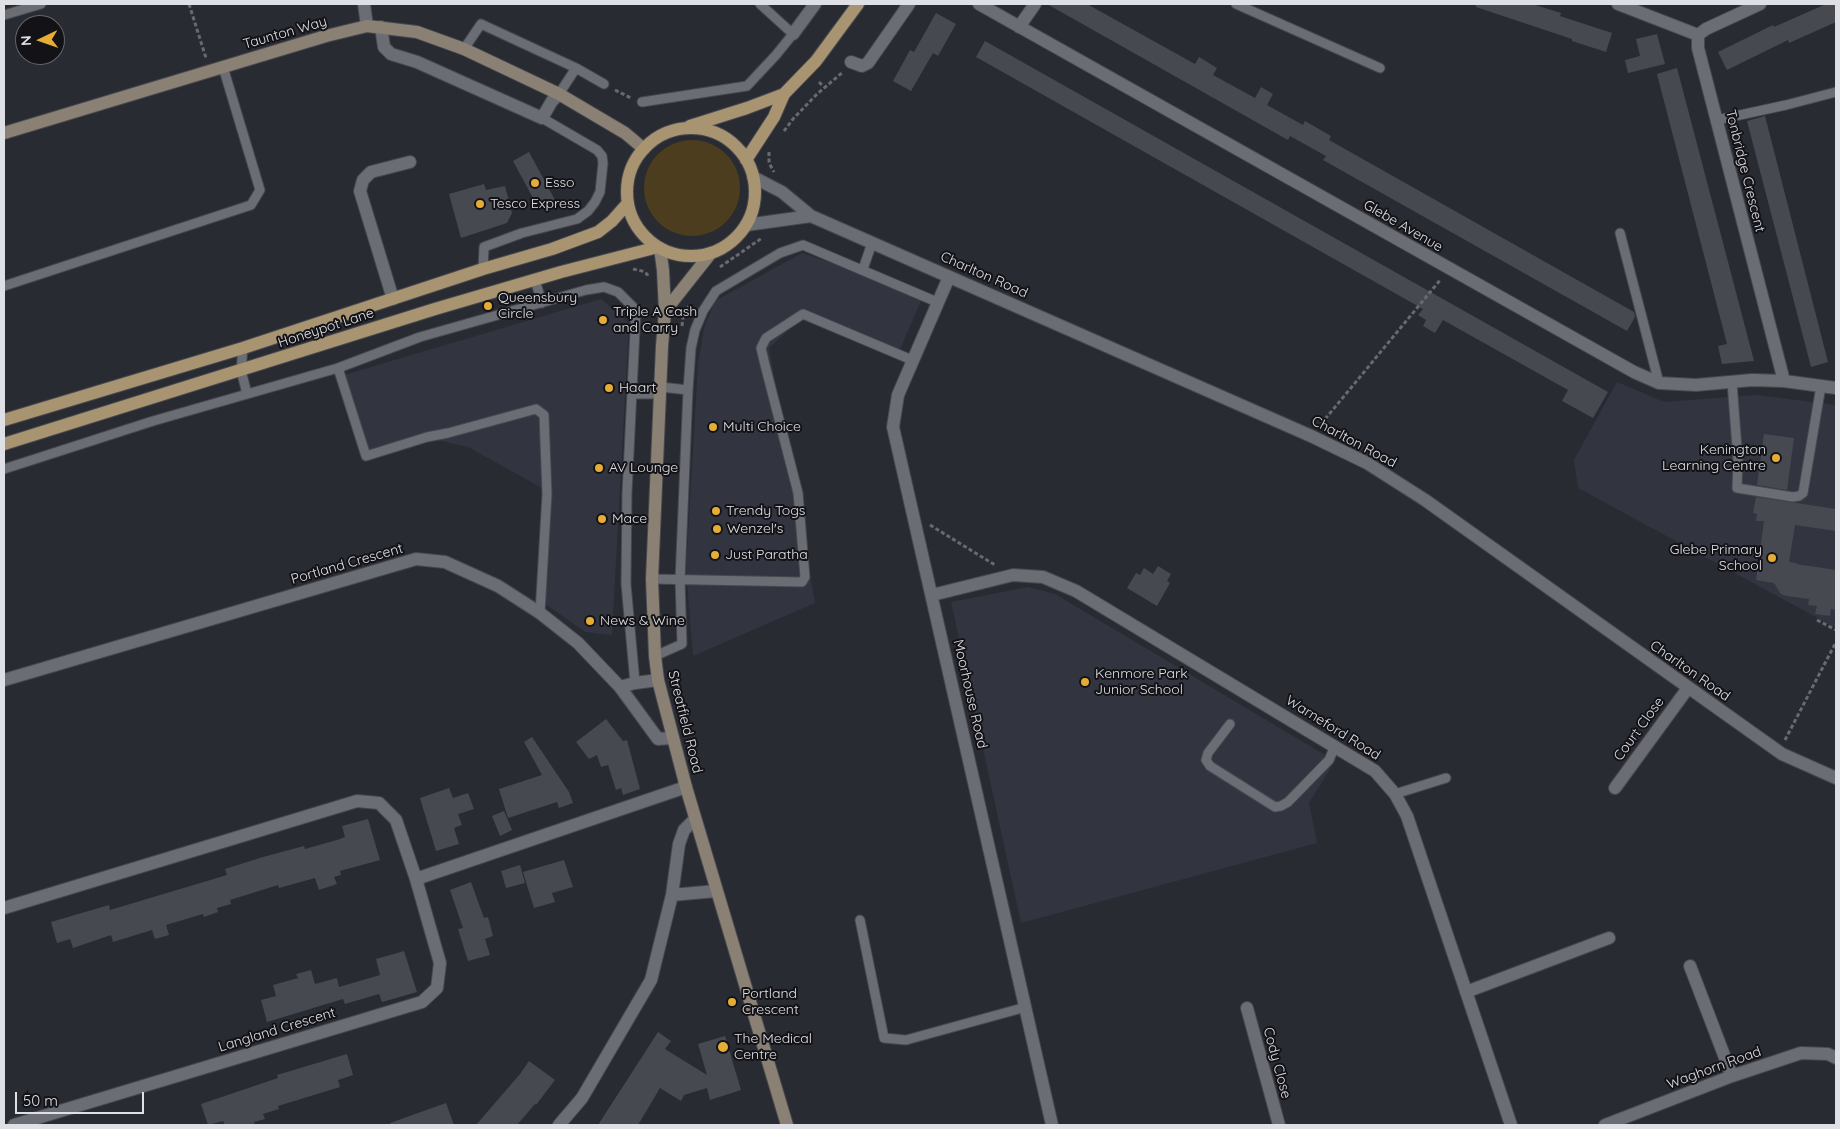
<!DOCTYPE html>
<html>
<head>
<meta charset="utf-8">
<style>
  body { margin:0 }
  #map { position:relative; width:1840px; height:1129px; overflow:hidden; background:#292b32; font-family:Quicksand,sans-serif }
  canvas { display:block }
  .frame { position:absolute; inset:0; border:5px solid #dfe0e5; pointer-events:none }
  .north { position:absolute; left:15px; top:15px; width:50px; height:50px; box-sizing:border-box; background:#131317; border:1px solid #656569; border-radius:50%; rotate:267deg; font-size:14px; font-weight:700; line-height:20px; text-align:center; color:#dfe0e5 }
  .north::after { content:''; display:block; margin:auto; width:18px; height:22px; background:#e5ad36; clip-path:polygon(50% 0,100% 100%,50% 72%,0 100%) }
  .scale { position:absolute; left:15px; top:1092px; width:129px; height:22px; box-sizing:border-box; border:2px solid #dfe0e5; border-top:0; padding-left:6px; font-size:15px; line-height:18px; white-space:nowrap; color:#dfe0e5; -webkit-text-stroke:4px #131317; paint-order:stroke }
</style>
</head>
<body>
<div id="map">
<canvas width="1840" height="1129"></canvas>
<div class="frame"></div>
<div class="north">N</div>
<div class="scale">50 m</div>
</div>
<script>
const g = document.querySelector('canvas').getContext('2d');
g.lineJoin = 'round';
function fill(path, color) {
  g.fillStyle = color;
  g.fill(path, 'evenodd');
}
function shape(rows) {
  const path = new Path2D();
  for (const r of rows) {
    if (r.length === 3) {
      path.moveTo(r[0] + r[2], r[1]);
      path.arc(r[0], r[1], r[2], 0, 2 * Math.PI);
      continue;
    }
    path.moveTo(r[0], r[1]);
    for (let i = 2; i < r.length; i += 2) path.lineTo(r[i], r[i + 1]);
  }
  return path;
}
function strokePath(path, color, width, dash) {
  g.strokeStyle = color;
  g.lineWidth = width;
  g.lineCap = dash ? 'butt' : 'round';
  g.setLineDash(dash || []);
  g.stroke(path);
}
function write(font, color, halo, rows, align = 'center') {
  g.font = font + ' Quicksand,sans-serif';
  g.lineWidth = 4;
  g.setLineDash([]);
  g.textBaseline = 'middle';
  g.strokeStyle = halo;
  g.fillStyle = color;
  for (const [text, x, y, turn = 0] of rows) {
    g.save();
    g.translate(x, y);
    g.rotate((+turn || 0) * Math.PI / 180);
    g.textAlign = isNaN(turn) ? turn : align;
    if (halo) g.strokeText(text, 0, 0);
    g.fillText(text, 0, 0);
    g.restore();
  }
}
fill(shape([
  [802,253,924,294,897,356,803,317,769,348,815,603,693,656,686,570,698,364,704,328,715,301],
  [601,299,629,323,612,635,585,632,544,603,549,492,468,447,432,439,366,451,344,375],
  [1617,382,1664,402,1756,395,1836,405,1836,628,1578,488,1574,460],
  [1028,587,1055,594,1335,761,1309,803,1317,843,1021,923,951,602]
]), '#323440');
fill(shape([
  [692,188,48]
]), '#4d3d1f');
fill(shape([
  [1047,4,1087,4,1195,64,1199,57,1217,68,1213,75,1255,98,1261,87,1273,94,1267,105,1303,125,1305,121,1331,136,1329,140,1634,312,1635,317,1627,331,1323,160,1326,156,1290,136,1288,140],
  [1476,4,1532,4,1561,13,1560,16,1612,33,1606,52,1572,41,1572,39,1476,7],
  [1826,4,1836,4,1836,22,1789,43,1788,40,1727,70,1718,52,1773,25,1774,27],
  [936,13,956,24,938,56,933,53,911,91,893,81,910,50,914,52],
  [1657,34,1665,64,1628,73,1625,60,1640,56,1636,39],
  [985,41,1608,392,1593,418,1562,401,1568,390,1443,320,1435,333,1423,326,1426,320,1418,315,1423,309,976,57],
  [1677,68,1727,258,1754,361,1722,364,1718,346,1727,344,1657,74],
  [1765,116,1828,362,1811,367,1747,121],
  [529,152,555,200,539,209,513,161],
  [484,184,486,190,505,186,512,213,507,223,461,238,449,194],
  [1764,434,1794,438,1787,490,1757,485],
  [1756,497,1836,509,1836,531,1795,525,1789,562,1797,563,1796,564,1836,570,1836,610,1831,609,1830,616,1815,614,1817,606,1808,605,1809,599,1787,596,1781,594,1774,583,1756,580,1764,521,1756,521,1757,514,1753,513],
  [1158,566,1171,574,1167,581,1170,583,1157,606,1127,588,1136,573,1140,575,1144,568,1153,574],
  [606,719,623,741,627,740,640,789,623,795,621,788,616,790,608,765,601,767,597,755,589,759,576,742],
  [532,737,569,792,573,803,559,808,557,802,508,818,499,789,542,775,524,742],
  [449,788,453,798,468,793,474,809,458,814,462,825,454,828,459,844,436,851,420,798],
  [504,811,512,830,500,836,492,816],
  [368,819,380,860,340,871,341,875,334,877,337,884,319,890,315,878,279,888,278,885,230,900,231,904,217,908,218,912,204,917,203,914,166,925,169,935,155,939,152,930,113,942,111,935,73,948,70,939,57,943,51,922,109,905,110,910,227,875,225,869,263,857,304,846,305,849,340,839,345,837,342,826],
  [564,860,573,887,552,893,555,902,534,908,523,872],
  [520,865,525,883,506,888,501,871],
  [471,882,484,918,488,917,493,936,485,939,490,955,468,961,458,929,463,928,450,890],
  [404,951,417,992,382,1002,379,994,345,1004,343,999,267,1022,261,1000,276,996,273,985,298,978,296,974,311,970,315,984,337,978,339,987,380,975,376,959],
  [658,1032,671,1041,665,1049,707,1075,698,1044,725,1036,741,1090,710,1100,707,1088,684,1095,681,1101,660,1088,638,1125,598,1125],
  [347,1054,353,1075,338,1080,340,1087,278,1106,279,1109,263,1114,265,1119,254,1122,255,1125,225,1125,223,1121,208,1125,201,1104,278,1078,277,1075],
  [529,1061,555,1080,536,1105,535,1104,517,1125,476,1125,520,1074],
  [446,1103,454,1125,391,1125,390,1123]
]), '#474951');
const lane = shape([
  [1236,4,1380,68],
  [4,15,41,4],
  [464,49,481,24,576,68,604,84],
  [559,94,576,68],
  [642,102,747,86,776,55,793,34,760,4],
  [1717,120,1786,105,1836,92],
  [1620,233,1659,383],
  [483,269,484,247,522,233,577,219,588,211,595,202,600,192,603,163,602,156,597,150,542,118],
  [863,269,872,243],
  [535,280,542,303],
  [4,286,251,205,260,190,223,67],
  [243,348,241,370,247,394],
  [338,368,366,456,427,437,448,433,536,409,544,415,547,494,540,613],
  [1732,382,1738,461,1737,488,1793,497,1799,496,1803,493,1821,386],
  [661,387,688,390],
  [633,394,661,394],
  [4,469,153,421,338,368,420,337,586,290,604,287,618,292,636,310,627,493,626,584,635,683],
  [652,579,802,582,805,577,798,493,765,365,761,348,766,338,803,314,912,360],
  [655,656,682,644,680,580,688,390,691,348,695,330,703,311,716,291,780,253,803,245,937,302],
  [1230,724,1208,753,1206,760,1210,766,1275,807,1281,806,1288,802,1329,760,1335,746],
  [1395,794,1446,778],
  [860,920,884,1038,906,1040,1026,1007]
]);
const street = shape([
  [364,4,367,26],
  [979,4,1634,372,1659,383,1696,385,1752,380,1784,381,1836,388],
  [1618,4,1698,35],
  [381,27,384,47,391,54,417,62,542,118,552,101,559,94],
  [1019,27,1035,4],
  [793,34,815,4],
  [1698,35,1698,48,1784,381],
  [1698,35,1706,29,1760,4],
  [851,62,862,66,868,63,909,4],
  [753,177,782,192,811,216,1311,436,1367,463,1425,500,1782,754,1836,778],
  [746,225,811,216],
  [949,277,898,395,893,427,1052,1125],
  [393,299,360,191,363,180,371,172,410,162],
  [932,595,1013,575,1043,577,1076,591,1375,771,1395,794,1407,816,1511,1125],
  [4,680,416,559,445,562,498,586,540,613,578,643,620,687,658,739,672,738],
  [620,687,635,683,658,680],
  [1615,788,1688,688],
  [416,879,686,787],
  [672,895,716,891],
  [4,908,357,801,379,803,396,820,416,879,440,963,437,988,422,1002,14,1125],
  [1690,966,1732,1076],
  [1466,992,1609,938],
  [1247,1008,1279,1125],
  [559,1125,582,1098,651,980,672,895,679,844,684,830,695,819],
  [1605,1125,1732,1076,1801,1053,1828,1054,1836,1058]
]);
const secondary = shape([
  [4,133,326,36,367,26,417,32,464,49,559,94,625,133,644,149],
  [660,248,663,270,665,311,662,346,652,579,655,656,658,680,686,787,787,1125],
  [665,311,711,253]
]);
const primary = shape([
  [690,126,747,108,784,94],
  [691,192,64],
  [746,160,774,117,784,94,816,61,858,4],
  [4,420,243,348,483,269,552,249,598,232,612,221,628,203],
  [4,444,435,309,561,272,658,247]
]);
strokePath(lane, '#47484f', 11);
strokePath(street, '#47484f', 14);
strokePath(secondary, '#47484f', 14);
strokePath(primary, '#47484f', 14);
strokePath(shape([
  [189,4,206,58],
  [819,82,824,87],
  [615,90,631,98],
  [784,131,793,119,817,94,843,72],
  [769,152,769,163,774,172],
  [720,267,762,238],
  [633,269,642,271,647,274,648,277],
  [682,326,683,317,689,306],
  [1321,424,1441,279],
  [930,525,995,565],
  [1817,620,1836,630],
  [1785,740,1836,642]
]), '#686a70', 3, [4, 2.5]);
strokePath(lane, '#6b6d75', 9);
strokePath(street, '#6b6d75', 12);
strokePath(secondary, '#8a8073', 12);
strokePath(primary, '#a89471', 12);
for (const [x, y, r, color] of [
  [535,183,5,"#e5ad36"],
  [480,204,5,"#e5ad36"],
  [488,306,5,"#e5ad36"],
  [603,320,5,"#e5ad36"],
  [609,388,5,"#e5ad36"],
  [713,427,5,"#e5ad36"],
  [1776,458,5,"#e5ad36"],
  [599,468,5,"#e5ad36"],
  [716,511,5,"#e5ad36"],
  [602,519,5,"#e5ad36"],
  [717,529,5,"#e5ad36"],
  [715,555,5,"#e5ad36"],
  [1772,558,5,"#e5ad36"],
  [590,621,5,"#e5ad36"],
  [1085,682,5,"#e5ad36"],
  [732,1002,5,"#e5ad36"],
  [723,1047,6,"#e5ad36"]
]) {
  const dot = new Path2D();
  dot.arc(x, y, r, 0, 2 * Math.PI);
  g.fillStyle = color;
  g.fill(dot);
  strokePath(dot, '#131317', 2);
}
write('14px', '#dfe0e5', '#131317', [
  ["Taunton Way",285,33,-16],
  ["Tonbridge Crescent",1745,171,76],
  ["Glebe Avenue",1403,226,30],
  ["Charlton Road",984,275,24],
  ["Honeypot Lane",326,328,-18],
  ["Charlton Road",1354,442,28],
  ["Portland Crescent",347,564,-16],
  ["Charlton Road",1690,671,35],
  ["Moorhouse Road",970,694,77],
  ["Streatfield Road",685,722,76],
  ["Warneford Road",1333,728,32],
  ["Court Close",1639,729,-54],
  ["Langland Crescent",277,1030,-17],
  ["Cody Close",1277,1063,75],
  ["Waghorn Road",1714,1068,-20]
]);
write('14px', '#dfe0e5', '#131317', [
  ["Esso",545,183],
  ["Tesco Express",490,204],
  ["Queensbury",498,298],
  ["Circle",498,314],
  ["Triple A Cash",613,312],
  ["and Carry",613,328],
  ["Haart",619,388],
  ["Multi Choice",723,427],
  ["Kenington",1766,450,"right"],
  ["Learning Centre",1766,466,"right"],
  ["AV Lounge",609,468],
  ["Trendy Togs",726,511],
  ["Mace",612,519],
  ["Wenzel's",727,529],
  ["Glebe Primary",1762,550,"right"],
  ["School",1762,566,"right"],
  ["Just Paratha",725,555],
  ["News & Wine",600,621],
  ["Kenmore Park",1095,674],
  ["Junior School",1095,690],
  ["Portland",742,994],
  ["Crescent",742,1010],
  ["The Medical",734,1039],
  ["Centre",734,1055]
], 'left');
</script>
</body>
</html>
